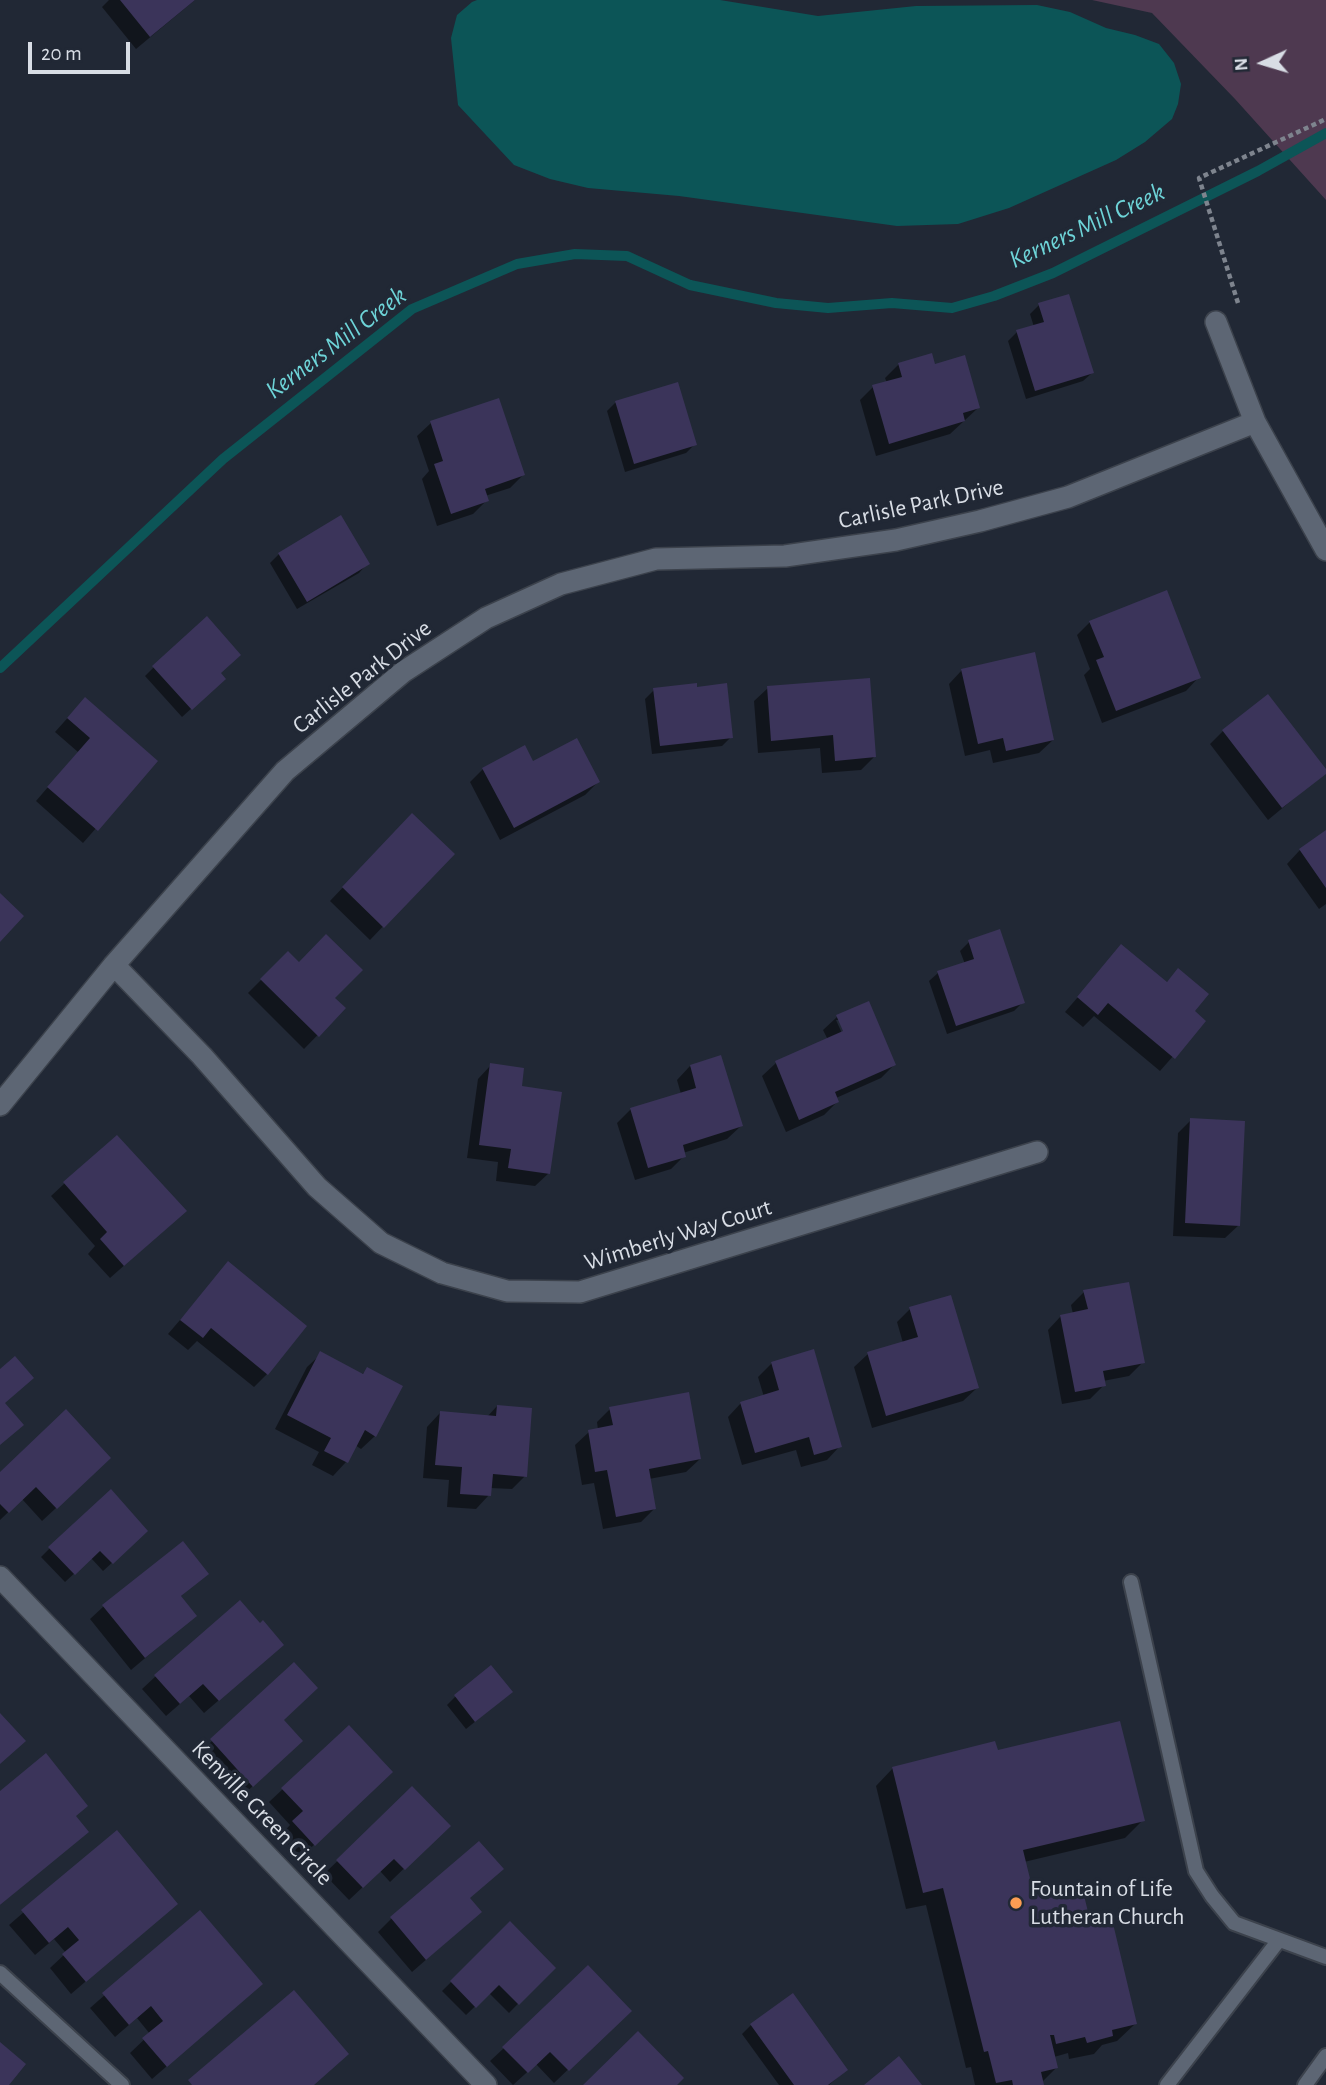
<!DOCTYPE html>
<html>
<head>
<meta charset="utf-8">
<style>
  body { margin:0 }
  #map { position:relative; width:1326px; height:2085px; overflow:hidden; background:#212835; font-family:"Alegreya Sans",sans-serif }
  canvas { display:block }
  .north { position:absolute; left:1228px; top:28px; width:70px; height:70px; -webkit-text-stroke:5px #212835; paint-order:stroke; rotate:266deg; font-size:19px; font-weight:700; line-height:28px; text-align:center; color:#d8dde5 }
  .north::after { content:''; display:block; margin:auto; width:24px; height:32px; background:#d8dde5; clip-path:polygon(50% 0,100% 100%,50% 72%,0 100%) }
  .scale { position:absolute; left:28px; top:42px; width:102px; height:32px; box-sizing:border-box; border:4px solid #d8dde5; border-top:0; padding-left:9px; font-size:21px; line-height:24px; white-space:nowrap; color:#d8dde5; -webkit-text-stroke:5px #212835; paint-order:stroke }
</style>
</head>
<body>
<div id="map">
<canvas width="1326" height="2085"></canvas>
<div class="north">N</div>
<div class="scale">20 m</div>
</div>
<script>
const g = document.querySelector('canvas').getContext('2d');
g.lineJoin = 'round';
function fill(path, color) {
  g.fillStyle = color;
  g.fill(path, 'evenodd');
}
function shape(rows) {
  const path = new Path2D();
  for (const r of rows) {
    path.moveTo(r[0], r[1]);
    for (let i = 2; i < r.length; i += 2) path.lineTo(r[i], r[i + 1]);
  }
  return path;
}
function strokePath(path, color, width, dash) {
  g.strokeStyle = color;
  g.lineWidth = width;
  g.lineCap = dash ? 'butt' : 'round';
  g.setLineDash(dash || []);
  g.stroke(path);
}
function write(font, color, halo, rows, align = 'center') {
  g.font = font + ' "Alegreya Sans",sans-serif';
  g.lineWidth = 7;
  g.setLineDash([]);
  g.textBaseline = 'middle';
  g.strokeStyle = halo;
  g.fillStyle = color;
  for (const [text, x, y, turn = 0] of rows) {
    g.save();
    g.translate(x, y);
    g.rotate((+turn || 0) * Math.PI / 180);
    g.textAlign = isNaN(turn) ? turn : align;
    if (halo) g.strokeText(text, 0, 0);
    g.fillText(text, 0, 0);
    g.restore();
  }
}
fill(shape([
  [1092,0,1326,0,1326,200,1235,99,1152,13]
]), '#4e3950');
fill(shape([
  [477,0,720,0,818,16,916,6,1037,5,1070,12,1106,28,1135,35,1159,44,1174,63,1181,84,1178,104,1172,119,1145,142,1116,160,1009,208,958,224,897,226,679,196,588,188,550,179,514,165,458,105,451,38,457,15,472,2]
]), '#0c5557');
fill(shape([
  [109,0,195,0,136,49,102,7],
  [1039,305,1092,373,1083,381,1026,399,1008,341,1017,332,1034,327,1030,314],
  [899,364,934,366,978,408,950,434,876,456,860,400,873,387,887,383,885,378],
  [677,384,695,444,686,453,625,472,607,411,615,403],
  [431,423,523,475,510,488,485,496,487,500,473,514,437,526,422,479,429,471,417,436],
  [279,554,367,564,359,573,297,609,270,563],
  [1090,622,1199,677,1186,691,1102,723,1084,675,1090,669,1077,635],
  [154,667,219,673,215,687,182,717,145,676],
  [962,670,1053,740,1039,753,993,763,990,750,965,756,949,684],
  [768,688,874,757,861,770,822,773,820,748,758,753,754,701],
  [654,690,731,737,722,746,652,754,645,699],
  [72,713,155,761,83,843,36,801,78,752,55,732],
  [1223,731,1326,772,1268,820,1210,744],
  [532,764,598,782,585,795,500,840,470,782,483,769],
  [399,828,452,854,370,940,330,901],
  [1326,832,1326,904,1319,909,1287,864,1300,850],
  [969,942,1023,1002,1014,1011,947,1034,929,981,938,973,965,964,960,951],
  [1122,946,1166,983,1178,971,1193,1012,1204,1021,1160,1071,1094,1016,1083,1027,1065,1012],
  [288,953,344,1008,304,1049,248,993],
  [837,1017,894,1065,881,1078,836,1098,837,1102,824,1115,786,1132,762,1076,776,1063,828,1040,823,1030],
  [836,1020,840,1020,848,1039,845,1040],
  [491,1065,520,1087,549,1173,535,1186,496,1181,498,1162,467,1158,478,1079],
  [690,1066,741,1126,727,1139,683,1153,684,1156,671,1169,635,1180,617,1123,631,1109,681,1094,677,1080],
  [1191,1120,1239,1225,1225,1238,1173,1236,1178,1133],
  [65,1183,171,1224,110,1278,88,1254,95,1246,51,1196],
  [228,1264,267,1374,254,1387,197,1341,188,1350,168,1334],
  [1084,1292,1143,1362,1129,1376,1103,1381,1104,1385,1090,1399,1062,1404,1048,1330,1061,1316,1073,1314,1071,1305],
  [910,1309,977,1388,963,1401,872,1428,854,1367,868,1354,903,1343,897,1322],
  [321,1354,361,1375,368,1369,375,1436,361,1449,355,1445,346,1462,333,1476,312,1465,319,1452,275,1429,307,1367],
  [772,1363,840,1446,827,1460,801,1467,796,1450,742,1465,728,1417,741,1403,764,1397,758,1377],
  [497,1406,525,1476,512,1489,490,1488,489,1495,476,1509,447,1507,449,1480,423,1478,427,1427,440,1413,487,1417],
  [610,1409,700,1459,686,1472,649,1479,654,1509,641,1522,603,1529,594,1483,582,1485,575,1445,589,1432,598,1430,597,1422],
  [96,1471,42,1521,22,1499,0,1520,0,1474],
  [137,1540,103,1571,91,1558,65,1582,41,1557,50,1548],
  [206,1574,180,1597,195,1616,131,1670,90,1619,104,1606],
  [268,1658,204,1713,189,1696,166,1716,142,1689,156,1676],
  [294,1665,282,1720,287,1754,239,1799,198,1754],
  [455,1697,502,1700,466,1729,447,1705],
  [349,1727,377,1786,300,1858,280,1836,290,1825,269,1802],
  [996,1752,1143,1820,1125,1838,1024,1862,1032,1897,1088,1918,1135,2024,1117,2041,1102,2045,1094,2054,1069,2059,1068,2053,1054,2057,1056,2068,1042,2082,1043,2085,975,2085,971,2067,966,2068,926,1905,906,1909,876,1786,893,1768],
  [412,1789,448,1826,390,1882,380,1871,349,1900,324,1874],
  [0,1793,74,1818,86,1832,0,1905],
  [116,1832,176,1904,71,1994,50,1968,66,1953,54,1939,35,1955,9,1925],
  [468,1899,466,1925,412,1972,378,1932,391,1919],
  [199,1912,247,1997,152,2079,130,2053,150,2034,137,2018,115,2037,90,2008],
  [510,1924,553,1968,509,2013,489,1993,466,2015,442,1991],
  [629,2011,554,2083,536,2064,513,2085,490,2061,504,2048],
  [751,2025,846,2070,829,2085,779,2085,742,2034]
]), '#0007');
strokePath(shape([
  [0,668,223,459,412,309,517,264,575,254,627,256,690,285,776,303,828,308,892,303,952,308,994,296,1053,273,1258,171,1326,133]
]), '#0c5557', 10);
fill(shape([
  [120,0,195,0,150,37],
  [1069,294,1094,373,1035,391,1016,330,1044,322,1038,303],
  [932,353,935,364,965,355,980,408,963,413,965,421,889,444,872,385,902,377,898,363],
  [678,382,697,445,634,464,615,401],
  [499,398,525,475,485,489,489,501,451,514,434,464,443,461,430,421],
  [341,515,370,564,307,602,278,553],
  [1167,590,1201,678,1116,711,1096,660,1104,657,1089,621],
  [207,616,241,655,221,673,226,679,192,710,152,666],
  [1035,652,1054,740,1006,751,1003,738,978,744,961,669],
  [870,678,876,757,835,761,833,735,771,741,767,686],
  [697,683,697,687,727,683,733,738,660,746,653,688],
  [1268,694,1326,769,1326,774,1282,808,1222,730],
  [85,697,158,761,98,831,47,787,90,738,67,718],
  [577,738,600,782,514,828,482,768,525,745,533,761],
  [412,813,455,854,384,928,342,887],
  [1326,830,1326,888,1299,849],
  [0,893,24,916,0,942],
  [1000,929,1025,1003,956,1026,937,971,974,959,968,940],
  [326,934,363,970,335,998,346,1008,319,1037,260,979,288,951,299,962],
  [1121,944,1167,982,1178,968,1209,994,1195,1011,1206,1021,1175,1059,1108,1003,1098,1015,1077,997],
  [869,1001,896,1065,835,1092,839,1102,799,1120,775,1061,843,1031,836,1015],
  [721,1055,743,1126,683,1145,686,1157,648,1168,630,1108,696,1088,690,1065],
  [490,1063,524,1068,522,1086,562,1092,550,1174,508,1168,511,1149,479,1145],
  [1190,1118,1245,1121,1240,1226,1185,1223],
  [117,1135,187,1211,124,1266,100,1239,107,1232,63,1182],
  [228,1261,307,1326,268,1375,211,1328,203,1338,180,1320],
  [1129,1282,1145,1363,1103,1371,1106,1386,1075,1392,1060,1315,1088,1309,1083,1290],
  [951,1295,979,1388,886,1416,867,1352,918,1337,909,1307],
  [814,1349,842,1447,814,1455,809,1437,755,1453,740,1402,779,1390,771,1362],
  [320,1351,363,1374,367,1367,403,1386,376,1437,365,1430,348,1463,324,1451,331,1438,287,1415],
  [15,1356,34,1378,5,1403,24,1425,0,1445,0,1369],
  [689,1392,701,1459,649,1469,656,1509,616,1517,607,1470,595,1472,588,1430,613,1425,609,1407],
  [497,1405,532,1408,527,1477,493,1474,491,1496,460,1494,462,1467,435,1465,440,1411,496,1416],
  [66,1409,111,1458,57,1509,36,1487,9,1513,0,1504,0,1472],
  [111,1489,148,1531,113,1564,100,1551,75,1575,48,1547],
  [183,1541,209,1574,181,1596,197,1616,145,1658,102,1605],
  [240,1600,260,1623,263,1620,284,1645,219,1701,203,1684,180,1704,154,1675],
  [294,1662,318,1688,284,1720,303,1741,253,1787,210,1739],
  [491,1665,513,1692,475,1722,454,1695],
  [0,1713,26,1741,0,1764],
  [1120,1721,1145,1821,1023,1850,1034,1895,1081,1883,1089,1916,1110,1911,1137,2024,1112,2030,1113,2036,1087,2043,1085,2037,1056,2044,1054,2035,1050,2035,1058,2068,1041,2072,1044,2085,1013,2085,1012,2080,996,2083,988,2051,984,2052,943,1888,923,1893,892,1767,995,1741,998,1750],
  [349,1725,393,1772,315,1846,292,1821,303,1811,281,1788],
  [46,1753,88,1806,76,1816,89,1832,0,1905,0,1791],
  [412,1786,451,1826,405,1870,394,1859,363,1888,336,1860],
  [117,1830,178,1904,86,1982,62,1954,79,1940,68,1927,49,1943,21,1910],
  [479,1841,504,1869,470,1898,482,1912,426,1960,390,1917],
  [200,1910,263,1984,167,2067,142,2038,163,2021,151,2006,129,2025,102,1993],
  [510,1921,556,1968,519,2005,499,1985,476,2008,450,1981],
  [588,1965,632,2011,569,2071,550,2052,528,2073,502,2047],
  [294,1990,349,2054,314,2085,192,2085,188,2080],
  [793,1993,848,2070,828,2085,794,2085,750,2024],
  [638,2031,684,2078,677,2085,583,2085],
  [0,2042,26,2064,9,2085,0,2085],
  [899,2056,922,2085,864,2085]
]), '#3b345a');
const lane = shape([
  [1131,1582,1196,1871,1212,1896,1234,1923,1326,1957],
  [0,1973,122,2085],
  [1167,2085,1279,1940],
  [1305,2085,1326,2056]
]);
const street = shape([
  [1216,322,1255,422,1326,550],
  [114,965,202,1056,317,1187,381,1243,442,1273,507,1291,580,1292,1037,1152],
  [0,1105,114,965,285,771,403,672,486,618,561,584,656,559,785,556,896,540,980,521,1068,497,1255,422],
  [0,1577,486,2085]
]);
strokePath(lane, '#3c424c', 18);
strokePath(street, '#3c424c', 24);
strokePath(shape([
  [1238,303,1199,178,1326,119]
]), '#7e848e', 4.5, [5, 3.5]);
strokePath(lane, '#5d6674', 14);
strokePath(street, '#5d6674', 21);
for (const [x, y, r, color] of [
  [1016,1903,7,"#fc9d53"]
]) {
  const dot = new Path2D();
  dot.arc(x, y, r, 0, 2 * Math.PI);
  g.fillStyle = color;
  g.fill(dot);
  strokePath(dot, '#212835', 2.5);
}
write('24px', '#d8dde5', '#212835', [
  ["Carlisle Park Drive",921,504,-12],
  ["Carlisle Park Drive",362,677,-38],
  ["Wimberly Way Court",678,1235,-17],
  ["Kenville Green Circle",262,1813,46]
]);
write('24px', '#d8dde5', '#212835', [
  ["Fountain of Life",1030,1889],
  ["Lutheran Church",1030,1917]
], 'left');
write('italic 26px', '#6ed4d8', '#212835', [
  ["Kerners Mill Creek",1087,226,-25],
  ["Kerners Mill Creek",336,343,-37]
]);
</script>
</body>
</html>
